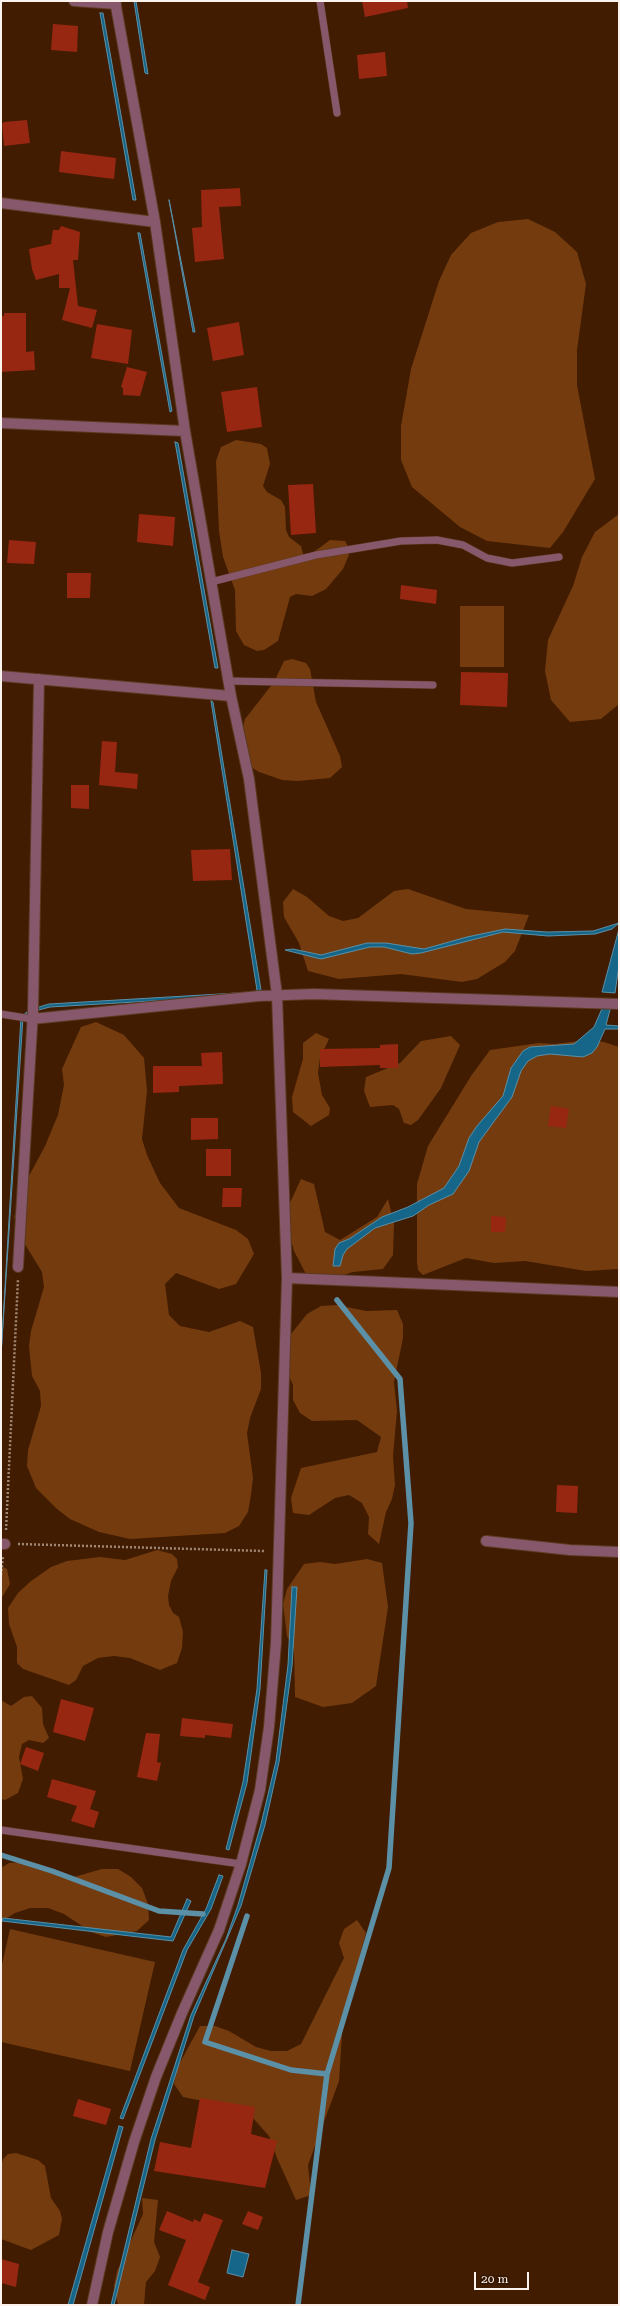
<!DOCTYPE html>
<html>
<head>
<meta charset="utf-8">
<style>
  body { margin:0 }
  #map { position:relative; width:620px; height:2306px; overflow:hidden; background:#411c00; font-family:"Roboto Serif",serif }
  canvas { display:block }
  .frame { position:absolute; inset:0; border:2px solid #fdf2ec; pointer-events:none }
  .scale { position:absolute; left:474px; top:2272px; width:55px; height:18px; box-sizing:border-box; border:2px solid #fdf2ec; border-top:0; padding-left:5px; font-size:12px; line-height:14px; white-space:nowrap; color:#fdf2ec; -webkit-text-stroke:3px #321502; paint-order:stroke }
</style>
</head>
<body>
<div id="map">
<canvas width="620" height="2306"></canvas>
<div class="frame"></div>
<div class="scale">20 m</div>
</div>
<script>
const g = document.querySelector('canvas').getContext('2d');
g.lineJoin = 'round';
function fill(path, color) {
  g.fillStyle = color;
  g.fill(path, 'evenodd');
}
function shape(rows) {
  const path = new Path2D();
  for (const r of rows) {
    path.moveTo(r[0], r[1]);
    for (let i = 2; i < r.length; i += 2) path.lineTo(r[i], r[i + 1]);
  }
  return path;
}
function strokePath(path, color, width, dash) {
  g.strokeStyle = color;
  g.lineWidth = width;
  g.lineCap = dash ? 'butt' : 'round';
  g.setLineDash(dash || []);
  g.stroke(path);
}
fill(shape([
  [528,219,555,232,577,252,586,284,577,350,577,385,595,479,563,532,550,548,487,541,460,527,412,487,401,460,401,426,411,369,439,281,451,255,471,233,498,222],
  [236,440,261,444,267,448,270,464,263,486,267,492,281,500,285,507,286,530,289,537,301,546,303,554,311,554,330,540,345,541,349,548,349,555,343,569,326,589,312,596,296,594,290,597,278,641,264,650,257,651,244,645,236,631,235,590,223,557,219,531,216,461,221,447],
  [619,514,619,704,601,719,570,722,551,700,545,671,548,640,573,586,582,557,595,532],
  [460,606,504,606,504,667,460,667],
  [292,659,306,663,310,669,316,702,340,756,342,767,330,778,298,781,282,780,259,772,246,764,241,735,245,719,274,682,284,661],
  [293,889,307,897,329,916,343,921,358,918,394,891,408,889,466,909,529,915,515,951,505,962,477,979,462,982,401,974,339,979,308,971,299,943,284,917,283,902],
  [96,1022,124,1035,144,1058,147,1091,142,1139,147,1155,160,1183,179,1208,236,1230,248,1239,254,1254,236,1284,219,1289,176,1273,165,1284,169,1315,180,1326,209,1332,240,1321,253,1327,261,1373,261,1389,250,1418,247,1433,253,1478,251,1495,248,1512,239,1526,225,1533,130,1539,99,1532,70,1519,57,1509,36,1488,27,1466,28,1450,41,1406,40,1391,32,1376,29,1346,31,1331,44,1287,42,1272,26,1246,14,1217,23,1187,45,1146,58,1115,64,1085,62,1069,75,1040,81,1027],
  [316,1033,329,1039,320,1058,318,1073,322,1095,330,1108,329,1115,311,1126,293,1112,292,1097,303,1059,303,1043],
  [451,1036,460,1045,441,1088,418,1120,411,1125,404,1123,399,1109,393,1105,370,1107,364,1091,366,1077,400,1063,421,1041],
  [587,1040,604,1042,619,1047,619,1269,586,1271,525,1261,494,1263,466,1258,423,1275,418,1270,417,1262,417,1184,428,1146,471,1076,490,1050,539,1043,555,1044],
  [301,1179,314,1184,325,1232,340,1240,377,1217,388,1199,394,1224,393,1255,383,1269,353,1272,323,1281,308,1278,294,1251,286,1222,288,1207],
  [337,1305,366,1311,397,1310,403,1324,403,1338,394,1382,397,1411,393,1456,395,1485,392,1499,386,1512,379,1544,368,1534,369,1517,362,1503,349,1495,335,1498,309,1515,293,1513,291,1498,301,1468,377,1452,381,1437,357,1420,312,1421,300,1413,293,1400,293,1385,286,1370,287,1339,307,1314,321,1306],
  [157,1550,172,1554,177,1559,178,1567,171,1581,168,1596,169,1605,173,1613,179,1617,183,1632,182,1648,177,1663,160,1670,130,1658,114,1656,98,1658,83,1666,76,1680,69,1685,23,1669,17,1663,17,1647,9,1624,8,1608,18,1593,31,1581,51,1567,67,1561,100,1557,125,1560],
  [367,1559,382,1563,388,1607,376,1686,352,1703,323,1707,295,1697,294,1650,287,1636,283,1604,287,1589,304,1564,320,1562,335,1564],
  [1,1566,7,1569,10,1584,1,1599],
  [32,1696,42,1708,43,1724,49,1738,43,1743,29,1740,22,1744,19,1757,23,1779,18,1793,5,1800,1,1799,1,1700,11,1706,24,1697],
  [24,1862,59,1875,74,1877,102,1869,118,1869,131,1877,142,1888,148,1904,149,1920,137,1931,106,1937,91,1932,64,1914,48,1908,30,1908,15,1913,2,1921,1,1926,1,1868,9,1863],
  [357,1920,366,1933,343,2019,339,2081,308,2165,311,2195,296,2200,277,2158,269,2136,253,2118,213,2103,183,2097,174,2084,177,2068,200,2026,215,2026,229,2031,256,2047,271,2051,287,2051,301,2044,344,1958,339,1943,344,1929],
  [10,1929,155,1962,130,2071,1,2042,1,1969],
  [16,2153,38,2160,45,2166,51,2198,60,2211,62,2219,59,2235,31,2250,1,2239,1,2167,3,2159,8,2154],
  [142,2198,158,2200,154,2242,160,2257,155,2271,146,2282,144,2305,118,2305,114,2286,117,2271,143,2214]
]), '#743b0e');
const water = shape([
  [134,1,136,1,148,74,145,73,134,1],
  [100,13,103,13,136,200,133,200,100,13],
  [169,200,195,332,193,332,169,200],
  [138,233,140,233,172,411,170,412,138,233],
  [175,442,178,443,218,668,215,668,175,442],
  [211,701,213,702,261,990,254,995,50,1007,27,1013,23,1017,1,1355,21,1017,29,1010,49,1004,254,992,257,990,211,701],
  [619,923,612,929,595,934,548,936,503,932,421,953,412,954,384,947,370,947,321,959,285,950,293,949,321,955,367,943,386,943,424,949,467,937,505,929,547,932,593,931,619,923],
  [619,929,619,965,615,993,602,992,619,929],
  [604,1004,611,1006,606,1025,619,1026,619,1029,605,1029,597,1047,592,1053,583,1057,550,1054,537,1056,528,1061,521,1071,512,1097,479,1142,469,1171,453,1194,429,1205,413,1216,375,1228,347,1249,343,1255,340,1266,333,1266,335,1249,339,1243,349,1239,382,1217,408,1207,444,1188,459,1166,469,1138,477,1126,503,1096,511,1068,523,1051,530,1047,574,1044,594,1027,604,1004],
  [265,1570,267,1570,260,1689,247,1783,229,1850,226,1849,243,1782,257,1689,265,1570],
  [292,1587,297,1587,292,1666,279,1762,265,1825,241,1906,194,2016,155,2140,114,2305,111,2305,151,2139,166,2093,191,2015,226,1939,238,1905,261,1824,276,1761,288,1665,292,1587],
  [219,1875,223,1876,211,1909,187,1950,123,2119,120,2118,183,1950,206,1909,219,1875],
  [187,1899,191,1901,173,1941,2,1921,3,1918,171,1937,187,1899],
  [119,2126,123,2127,73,2305,68,2305,119,2126],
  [232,2250,249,2254,243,2277,227,2273,232,2250]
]);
fill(water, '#156689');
strokePath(water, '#5b90a7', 1);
strokePath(shape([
  [1,1855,52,1871,159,1911,203,1914],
  [247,1916,205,2042,291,2070,327,2074],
  [298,2305,327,2074,389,1868,411,1523,400,1379,337,1300]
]), '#5b90a7', 5.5);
fill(shape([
  [362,1,407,1,408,8,365,17],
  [53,24,78,26,77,52,51,50],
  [385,52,387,76,359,79,357,55],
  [27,120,30,143,4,146,2,124,4,122],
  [61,151,116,158,114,179,59,172],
  [240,188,241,206,219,207,224,259,195,262,192,228,202,227,201,190],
  [61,226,80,232,78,260,73,260,78,306,97,310,92,328,62,320,70,288,59,288,59,274,36,280,32,269,29,249,51,244,53,230,59,230],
  [4,313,26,313,26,352,34,351,35,370,1,372,1,316,4,316],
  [239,322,244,355,213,361,207,328],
  [97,324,132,330,128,364,91,358],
  [127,367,147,372,140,396,123,395,123,388,121,387],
  [257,387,262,427,227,432,221,392],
  [313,484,316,533,291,535,288,485],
  [139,514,175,517,173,546,137,542],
  [9,540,36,542,34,564,7,563],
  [67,573,91,573,90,598,67,598],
  [401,585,437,590,436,604,400,599],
  [461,672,508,673,507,707,460,705],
  [102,741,117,742,115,772,138,774,137,789,99,785],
  [71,785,89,785,89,809,71,808],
  [230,849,232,880,193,881,191,850],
  [398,1044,398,1068,380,1068,380,1065,320,1067,320,1049,380,1048,380,1045],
  [222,1052,223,1084,179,1086,179,1092,153,1093,153,1066,202,1066,201,1053],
  [551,1106,569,1109,566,1128,548,1126],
  [191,1118,218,1118,218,1139,191,1140],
  [206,1149,231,1149,231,1176,206,1176],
  [223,1188,242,1188,241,1207,222,1207],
  [491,1216,506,1217,505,1232,491,1232],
  [557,1485,578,1486,577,1513,556,1512],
  [61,1699,94,1708,85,1741,53,1732],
  [182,1718,233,1724,231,1738,205,1735,205,1738,180,1736],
  [146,1733,160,1734,157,1762,161,1763,157,1781,137,1777],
  [26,1747,44,1753,38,1771,20,1764],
  [52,1779,96,1791,90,1809,99,1812,94,1828,71,1821,77,1806,47,1797],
  [200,2098,255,2107,251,2134,277,2141,265,2188,154,2171,160,2142,191,2148],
  [78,2099,111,2109,106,2125,73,2116],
  [167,2211,193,2222,194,2219,200,2222,204,2213,223,2220,198,2282,210,2287,205,2300,168,2285,186,2240,159,2230],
  [248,2211,263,2217,258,2230,242,2224],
  [1,2259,19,2264,16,2287,1,2283]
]), '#982711');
const service = shape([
  [320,1,337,113],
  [211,582,316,555,401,541,437,540,463,545,487,558,512,563,559,557],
  [228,681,433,685],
  [1,1014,32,1019],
  [1,1830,241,1864]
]);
const minor = shape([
  [74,1,116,4],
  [1,203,155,222],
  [1,423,185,431],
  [1,676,231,696],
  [32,1019,259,996,314,994,619,1004],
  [18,1267,33,1011,39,679],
  [287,1278,619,1292],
  [486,1541,570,1550,619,1552],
  [1,1544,5,1544],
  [92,2305,108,2232,134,2142,156,2077,182,2013,219,1930,241,1864,260,1790,269,1727,276,1643,287,1278,277,995,249,779,231,696,185,431,155,222,115,1]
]);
strokePath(service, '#5b3a21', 8);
strokePath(minor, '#5b3a21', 12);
strokePath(shape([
  [6,1530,18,1279],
  [18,1544,264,1551],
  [1,1575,3,1557]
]), '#9f8776', 2.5, [2, 2]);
strokePath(service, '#87586c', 7);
strokePath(minor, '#87586c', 10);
</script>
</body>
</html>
